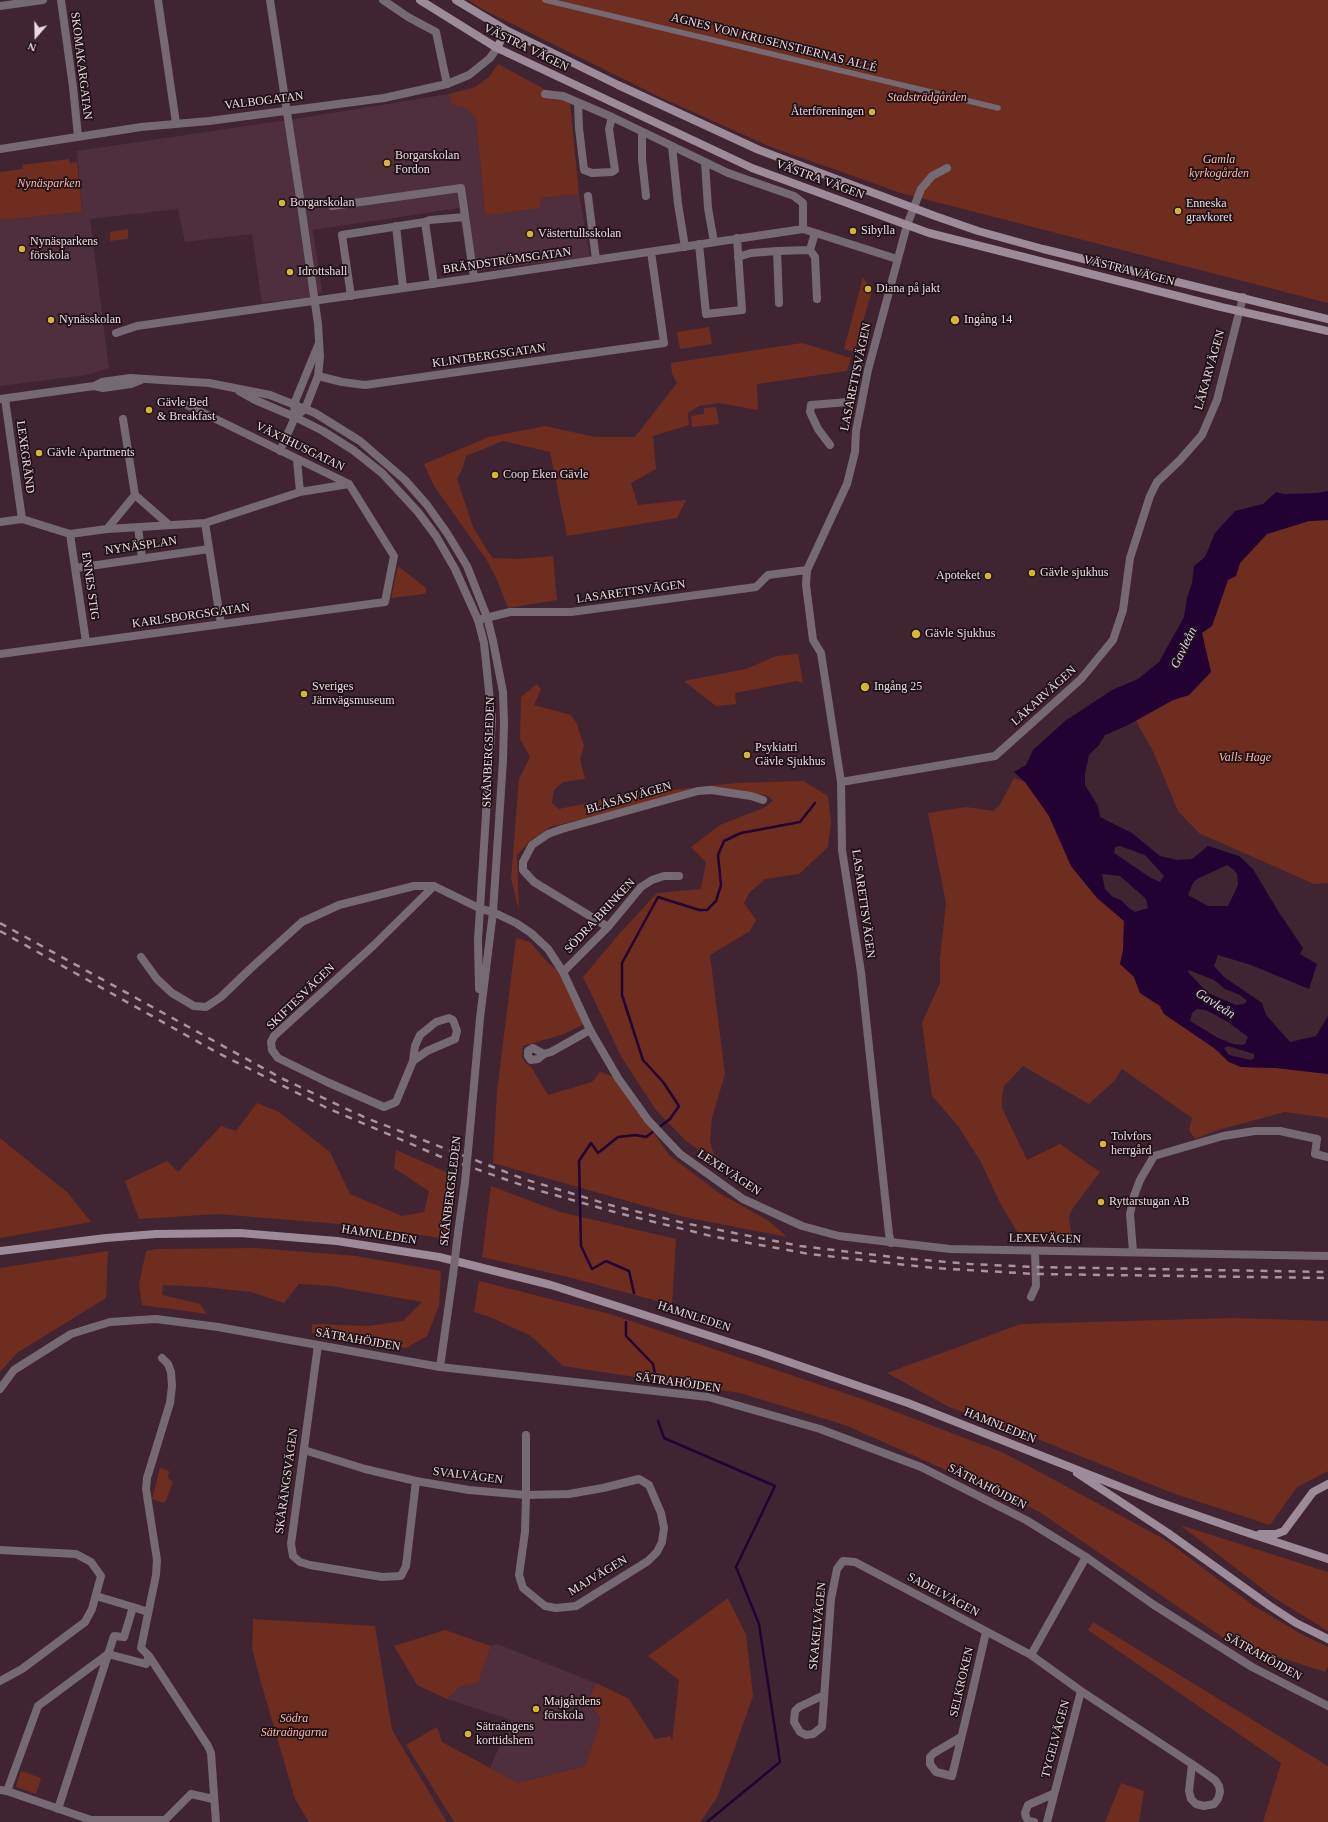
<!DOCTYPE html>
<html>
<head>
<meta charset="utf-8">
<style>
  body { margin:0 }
  #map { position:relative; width:1328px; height:1822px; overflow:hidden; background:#402431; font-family:Georgia,serif }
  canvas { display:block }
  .north { position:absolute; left:16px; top:16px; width:40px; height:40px; -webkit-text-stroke:3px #1e1217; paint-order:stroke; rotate:200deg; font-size:11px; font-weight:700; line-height:16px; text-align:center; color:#ecd9e1 }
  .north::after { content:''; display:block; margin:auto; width:14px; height:18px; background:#ecd9e1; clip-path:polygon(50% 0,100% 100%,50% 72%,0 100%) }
</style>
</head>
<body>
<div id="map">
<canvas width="1328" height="1822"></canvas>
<div class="north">N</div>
</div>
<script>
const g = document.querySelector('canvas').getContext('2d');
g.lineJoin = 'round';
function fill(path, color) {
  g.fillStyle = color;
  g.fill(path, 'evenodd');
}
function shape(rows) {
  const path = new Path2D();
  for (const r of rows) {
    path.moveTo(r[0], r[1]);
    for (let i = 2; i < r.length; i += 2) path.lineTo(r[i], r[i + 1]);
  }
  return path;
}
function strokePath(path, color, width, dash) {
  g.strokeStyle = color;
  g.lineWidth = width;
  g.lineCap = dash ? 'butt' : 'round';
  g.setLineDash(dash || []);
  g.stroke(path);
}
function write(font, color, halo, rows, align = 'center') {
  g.font = font + ' Georgia,serif';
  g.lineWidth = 3.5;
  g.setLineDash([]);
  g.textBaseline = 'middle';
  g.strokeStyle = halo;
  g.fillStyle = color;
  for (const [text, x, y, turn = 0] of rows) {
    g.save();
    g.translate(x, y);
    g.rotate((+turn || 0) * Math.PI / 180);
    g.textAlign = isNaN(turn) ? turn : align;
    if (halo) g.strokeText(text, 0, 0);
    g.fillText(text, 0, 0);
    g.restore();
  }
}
fill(shape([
  [449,94,451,104,466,108,476,118,485,215,541,198,579,194,590,257,465,272,468,267,459,208,313,230,322,292,310,297,262,303,252,234,185,242,178,209,90,219,109,368,87,375,0,386,0,220,82,212,77,151,301,118],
  [497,1644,596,1683,588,1700,601,1719,585,1766,518,1783,490,1768,511,1720,447,1699,460,1687,478,1683,491,1646]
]), '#4f2e3d');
fill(shape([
  [468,0,1328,0,1328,303,901,193,771,147,662,98,484,10],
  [498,64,570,103,579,194,541,198,540,208,485,215,476,118,466,108,451,104,449,94,475,87,489,77],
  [69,159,70,163,77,162,82,212,0,220,0,172,23,169,22,165],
  [128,229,128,239,110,241,110,232],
  [863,277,872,291,854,352,844,349],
  [709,327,712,344,680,349,677,332],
  [802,343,851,358,847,371,757,384,758,410,719,403,699,406,688,413,689,425,653,436,656,469,631,483,638,505,686,500,677,518,567,536,550,452,503,441,466,456,462,470,457,479,473,527,488,552,493,558,519,559,553,556,557,600,508,608,497,580,488,562,434,486,424,464,489,437,545,426,595,437,635,437,677,383,672,374,671,363],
  [716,407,719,424,692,427,691,416,704,414,704,408],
  [1328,520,1328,883,1314,884,1199,833,1178,811,1153,751,1136,721,1173,700,1189,695,1211,672,1201,633,1212,625,1228,580,1236,576,1240,563,1267,534,1309,521],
  [398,566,426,588,426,592,424,594,391,598],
  [798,654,803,683,797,681,735,693,736,704,716,706,684,681,746,669,776,656],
  [537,684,541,689,534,705,571,715,577,724,584,746,580,759,585,779,563,782,554,790,552,803,559,809,624,795,736,783,803,781,828,796,831,822,828,847,799,874,765,879,749,893,744,903,756,920,750,931,710,955,725,1074,712,1118,710,1142,716,1161,686,1141,656,1110,622,1058,583,977,620,933,657,893,701,889,706,862,691,847,720,825,766,807,773,800,766,795,702,790,550,827,529,842,517,855,519,910,511,879,519,779,530,757,520,739,521,697],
  [1014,778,1025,782,1049,816,1071,866,1089,888,1124,921,1123,950,1120,964,1134,977,1140,993,1160,1006,1164,1014,1214,1048,1229,1062,1241,1067,1276,1068,1328,1074,1328,1118,1285,1112,1218,1130,1195,1139,1189,1130,1192,1118,1122,1069,1114,1081,1089,1104,1023,1066,1004,1086,1002,1097,1002,1108,1027,1160,1060,1144,1100,1172,1073,1208,1069,1217,1072,1239,1019,1235,999,1201,981,1162,958,1126,932,1096,922,1023,940,983,940,959,946,903,928,813,966,807,993,811,999,806],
  [516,938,530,942,549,964,562,973,586,1023,564,1034,523,1046,522,1057,526,1063,531,1067,548,1095,592,1082,600,1072,615,1077,669,1155,719,1193,769,1221,787,1237,684,1217,493,1163,497,1091],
  [257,1103,279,1112,330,1152,350,1194,402,1216,424,1212,429,1191,394,1168,396,1150,453,1175,447,1239,351,1225,218,1214,139,1219,125,1181,167,1161,178,1172,221,1126,236,1131],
  [0,1138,68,1193,91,1222,0,1238],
  [491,1186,560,1212,676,1239,672,1305,572,1278,482,1257],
  [257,1248,356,1256,441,1271,439,1306,427,1336,406,1348,312,1333,312,1324,368,1326,403,1321,422,1302,331,1286,299,1284,284,1303,251,1292,204,1287,163,1285,162,1295,200,1304,207,1314,142,1305,139,1284,146,1251,156,1249],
  [108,1251,106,1298,17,1353,0,1372,0,1268],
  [479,1281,610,1314,865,1400,1004,1453,1164,1539,1254,1606,1303,1635,1328,1647,1328,1667,1325,1672,1279,1657,1247,1654,1038,1511,845,1425,740,1393,563,1366,531,1336,490,1317,474,1312],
  [1233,1318,1328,1321,1328,1471,1297,1487,1270,1525,1175,1494,1030,1436,949,1407,887,1373,1021,1324],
  [160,1468,169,1471,168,1478,173,1482,166,1501,163,1503,152,1499],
  [1180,1525,1328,1572,1328,1631,1273,1597],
  [728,1598,746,1635,753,1696,717,1798,700,1822,454,1822,406,1745,437,1727,442,1742,518,1783,585,1766,601,1719,588,1700,596,1683,629,1699,655,1739,671,1736,672,1742,679,1680,648,1656],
  [253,1619,375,1626,392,1730,447,1822,309,1822,295,1799,262,1686,252,1648],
  [1093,1622,1328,1766,1328,1822,1263,1822,1281,1763,1088,1630],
  [445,1630,491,1646,478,1683,460,1687,447,1699,417,1685,394,1646],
  [21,1771,41,1778,36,1794,16,1787],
  [1121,1783,1144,1791,1139,1822,1105,1822]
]), '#6f2d20');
fill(shape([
  [1328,491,1328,520,1309,521,1267,534,1240,563,1236,576,1228,580,1212,626,1202,633,1211,672,1189,695,1173,700,1126,726,1105,735,1099,745,1089,755,1085,774,1085,785,1098,806,1100,817,1132,833,1160,856,1177,860,1192,859,1208,846,1239,856,1253,869,1278,911,1303,948,1300,954,1317,964,1309,989,1251,965,1218,955,1214,966,1224,977,1262,1003,1266,1015,1290,1042,1316,1036,1328,1016,1328,1074,1276,1068,1241,1067,1229,1062,1214,1048,1164,1014,1160,1006,1140,993,1134,977,1120,964,1123,950,1124,921,1097,898,1071,866,1049,816,1025,782,1014,772,1026,765,1033,750,1065,721,1112,690,1138,679,1159,662,1184,617,1187,598,1192,583,1194,566,1205,557,1215,533,1235,511,1263,504,1276,492,1284,494,1317,493],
  [1120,846,1145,855,1164,876,1160,882,1151,878,1114,853,1115,847],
  [1227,865,1234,870,1237,874,1238,885,1228,906,1208,906,1188,895,1193,883,1197,879],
  [1102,874,1120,876,1146,899,1148,908,1135,912,1129,908,1121,900,1113,897,1105,889],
  [1189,970,1214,980,1225,989,1240,995,1247,1001,1244,1004,1236,1005,1208,993,1188,972],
  [1197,1009,1206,1010,1228,1022,1248,1037,1245,1044,1241,1045,1233,1044,1218,1038,1190,1021,1192,1013],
  [1228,1046,1254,1054,1254,1058,1251,1060,1229,1055,1224,1048]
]), '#230233');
strokePath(shape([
  [634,1293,629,1271,606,1261,592,1269,581,1246,579,1161,591,1143,598,1153,618,1137,636,1135,646,1137,670,1119,679,1106,663,1082,643,1060,622,995,622,963,658,897,699,910,707,910,716,901,721,885,718,855,724,841,741,833,800,822,815,803],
  [626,1322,626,1336,653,1364,657,1383],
  [658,1421,664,1438,775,1486,736,1567,759,1624,780,1762,707,1822]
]), '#230233', 2.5);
strokePath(shape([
  [545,0,998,108]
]), '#756a73', 5.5);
strokePath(shape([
  [61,0,73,87,78,136],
  [158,0,176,123],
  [270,0,300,198,318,324,320,357,318,376,305,409,295,417],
  [383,0,408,17,436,32,447,84],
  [0,6,43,0],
  [545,94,563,96,612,117,728,173,794,196,803,203,803,229],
  [578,103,579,128,584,170,592,173,612,172,615,170,609,129,612,117],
  [642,132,642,159,646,196],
  [672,146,678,204,685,247],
  [705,162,708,208,714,242],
  [588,196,596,260],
  [332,206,461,188,474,278],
  [425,222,434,284],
  [396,226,403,288],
  [699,244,706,314,742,310,737,238],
  [810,250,815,233],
  [777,251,810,250,815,257,817,299],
  [738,257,751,253,777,251,779,303],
  [351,296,342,235,425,222,430,220,465,217],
  [116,333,137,326,474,278,803,229,897,259],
  [318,376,342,382,365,385,664,343,651,252],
  [5,399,22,519],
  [123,419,135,495],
  [830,445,818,429,810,412,811,405,848,402],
  [280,451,295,417,294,404,319,343],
  [297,460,300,492],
  [0,522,22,519,70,534,107,529,205,523,300,492,349,484],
  [205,523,221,624],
  [138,527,142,558],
  [107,529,135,495,168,524],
  [70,534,86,642],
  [76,568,209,549],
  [478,620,510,612,571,612,756,587,768,575,807,570],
  [0,654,385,602,394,556,349,484,187,405],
  [841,782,995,756,1081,679,1113,640,1123,610,1130,558,1150,496,1157,482,1180,460,1202,435,1217,400,1243,297],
  [608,927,534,882,523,870,523,862,532,845,548,834,562,829,698,791,711,790,751,796,763,800],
  [141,957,157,979,172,993,194,1006,206,1007,221,997,250,969,302,922,339,905,414,886,434,886,481,909],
  [563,972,608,927,641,887,652,880,664,876,679,876],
  [544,1054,533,1048,528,1051,528,1056,531,1060,538,1059,544,1054,551,1052,590,1030],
  [413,1061,427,1051,455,1039,457,1031,453,1020,449,1018,436,1022,420,1035,415,1046,413,1061,396,1102,384,1107,327,1082,278,1058,272,1050,271,1042,274,1036,374,945,434,886],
  [891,1243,889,1234,861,972,842,850,841,782,821,653,813,640,806,585,807,570,847,484,855,452,856,431,868,370,907,225,921,189,932,176,947,168],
  [1133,1252,1130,1214,1134,1196,1140,1180,1154,1156,1223,1136,1255,1131,1280,1131,1317,1139,1315,1154,1328,1157],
  [1031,1297,1036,1286,1035,1251],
  [318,1345,291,1544,293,1556,300,1562,310,1565,382,1577,401,1576,406,1566,416,1481],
  [162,1358,168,1364,171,1372,172,1386,170,1403,147,1478,146,1489,157,1560,156,1575,141,1648,149,1656,208,1746,211,1753,216,1822],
  [304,1450,365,1469,416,1481,469,1490,526,1495,569,1494,603,1488,639,1479,649,1485,661,1513,664,1528,662,1542,657,1552,648,1561,576,1606,556,1608,545,1606,523,1588,519,1575,525,1532,526,1495,526,1435],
  [0,1550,76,1554,91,1562,101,1576,92,1609,85,1622,22,1669,0,1681],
  [133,1607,148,1612],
  [108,1654,146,1664,149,1656],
  [1031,1655,1086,1557],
  [824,1695,799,1707,795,1711,794,1722,800,1732,806,1735,813,1734,822,1727,831,1599,837,1569,843,1561,855,1562,1031,1655,1081,1691,1192,1764,1215,1780,1219,1786,1220,1792,1218,1799,1214,1804,1204,1806,1196,1804,1191,1799,1189,1791,1192,1764],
  [961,1737,934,1753,930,1757,930,1764,936,1772,952,1776,972,1693,986,1632],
  [0,1790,7,1791,91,1820,165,1820,191,1794,213,1799],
  [7,1791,38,1706,108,1654],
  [58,1809,114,1636,124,1637,133,1607,96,1596],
  [1034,1822,1028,1821,1026,1817,1025,1813,1028,1805,1053,1794],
  [1047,1822,1081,1691]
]), '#756a73', 8);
strokePath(shape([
  [0,149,141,127,209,121,384,98,447,84,469,75,490,58,497,48],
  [94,386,102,382,130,378,209,383,270,395,315,413,360,441,405,480,427,505,447,533,467,566,487,617,493,641,503,692,504,723,503,760,493,912,480,1018,469,1140],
  [239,391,255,400,295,417,323,431,353,450,382,473,418,512,436,536,455,569,478,620,484,643,492,720,478,940,479,989],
  [0,399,94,386,103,388,131,384,141,380],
  [481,909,493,912,516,923,531,933,548,949,563,972,590,1030,618,1078,648,1120,680,1154,743,1199,802,1226,839,1236,950,1249,1328,1256],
  [458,1233,465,1182],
  [440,1367,453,1275],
  [0,1389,14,1370,71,1334,110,1322,156,1319,218,1327,440,1367,708,1397,820,1429,921,1467,1026,1520,1086,1557,1154,1605,1252,1667,1328,1706]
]), '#756a73', 8);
strokePath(shape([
  [420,0,497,48,752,168,907,225,929,233,1221,307,1328,331],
  [456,0,506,30,618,85,759,150,935,216,978,231,1043,249,1328,319],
  [497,48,506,30],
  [0,1251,106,1238,156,1234,240,1233,337,1241,439,1257,551,1285,760,1352,908,1403,1156,1501,1242,1531,1328,1559],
  [1077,1473,1168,1533,1270,1606,1296,1623,1328,1639],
  [1260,1534,1276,1534,1284,1531,1313,1492,1328,1484]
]), '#9d8b9a', 8);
strokePath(shape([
  [0,923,283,1079,366,1118,524,1179,610,1205,684,1223,800,1246,901,1258,970,1264,1035,1267,1328,1272],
  [0,931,218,1053,325,1107,439,1156,530,1188,618,1213,711,1236,809,1254,934,1268,1035,1274,1328,1278]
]), '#a9939c', 2.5, [7, 7]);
strokePath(shape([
  [465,1182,469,1140],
  [453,1275,458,1233]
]), '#756a73', 8);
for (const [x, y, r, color] of [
  [872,112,4,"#d6b534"],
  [387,163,4,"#d6b534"],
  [282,203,4,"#d6b534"],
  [1178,211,4,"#d6b534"],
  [853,231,4,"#d6b534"],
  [530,234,4,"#d6b534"],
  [22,249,4,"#d6b534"],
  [290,272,4,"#d6b534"],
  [868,289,4,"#d6b534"],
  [51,320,4,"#d6b534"],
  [955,320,5,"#d6b534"],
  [149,410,4,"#d6b534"],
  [39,453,4,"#d6b534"],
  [495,475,4,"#d6b534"],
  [1032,573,4,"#d6b534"],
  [988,576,4,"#d6b534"],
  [916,634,5,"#d6b534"],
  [865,687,5,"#d6b534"],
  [304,694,4,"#d6b534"],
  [747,755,4,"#d6b534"],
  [1103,1144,4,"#d6b534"],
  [1101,1202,4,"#d6b534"],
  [536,1709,4,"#d6b534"],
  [468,1734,4,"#d6b534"]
]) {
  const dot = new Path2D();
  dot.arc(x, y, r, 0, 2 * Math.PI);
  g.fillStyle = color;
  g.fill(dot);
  strokePath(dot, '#1e1217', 1.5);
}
write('12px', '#ecd9e1', '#1e1217', [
  ["AGNES VON KRUSENSTJERNAS ALLÉ",774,43,14],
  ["VÄSTRA VÄGEN",526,48,26],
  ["SKOMAKARGATAN",81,66,83],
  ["VALBOGATAN",264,101,-7],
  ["VÄSTRA VÄGEN",820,180,20],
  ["BRÄNDSTRÖMSGATAN",507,261,-8],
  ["VÄSTRA VÄGEN",1129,271,14],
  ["KLINTBERGSGATAN",489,356,-8],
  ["LÄKARVÄGEN",1210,370,-74],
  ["LASARETTSVÄGEN",856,377,-78],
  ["VÄXTHUSGATAN",300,447,26],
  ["LEXEGRÄND",25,457,82],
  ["NYNÄSPLAN",141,546,-8],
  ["ENNES STIG",90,586,82],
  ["LASARETTSVÄGEN",631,592,-8],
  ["KARLSBORGSGATAN",191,616,-8],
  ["LÄKARVÄGEN",1044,696,-42],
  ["SKÅNBERGSLEDEN",489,752,-88],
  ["BLÅSÅSVÄGEN",629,798,-16],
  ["LASARETTSVÄGEN",863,904,82],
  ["SÖDRA BRINKEN",600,916,-47],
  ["SKIFTESVÄGEN",301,997,-44],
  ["LEXEVÄGEN",729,1173,33],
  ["SKÅNBERGSLEDEN",451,1191,-83],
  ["HAMNLEDEN",379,1235,9],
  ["LEXEVÄGEN",1045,1239,1],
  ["HAMNLEDEN",694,1317,18],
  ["SÄTRAHÖJDEN",358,1340,10],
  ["SÄTRAHÖJDEN",678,1383,8],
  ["HAMNLEDEN",1000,1426,22],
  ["SVALVÄGEN",468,1476,7],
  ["SKÅRÄNGSVÄGEN",287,1481,-82],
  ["SÄTRAHÖJDEN",987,1487,27],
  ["MAJVÄGEN",598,1576,-31],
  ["SADELVÄGEN",943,1595,28],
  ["SKAKELVÄGEN",818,1626,-84],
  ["SÄTRAHÖJDEN",1263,1657,29],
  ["SELKROKEN",962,1682,-77],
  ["TYGELVÄGEN",1056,1739,-75]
]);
write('italic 12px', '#fdb5a5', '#1e1217', [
  ["Stadsträdgården",927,98],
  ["Gamla",1219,160],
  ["kyrkogården",1219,174],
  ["Nynäsparken",49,184],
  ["Valls Hage",1245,758],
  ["Södra",294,1719],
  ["Sätraängarna",294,1733]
]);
write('12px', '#ecd9e1', '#1e1217', [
  ["Återföreningen",864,112,"right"],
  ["Borgarskolan",395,156],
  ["Fordon",395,170],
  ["Borgarskolan",290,203],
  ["Enneska",1186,204],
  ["gravkoret",1186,218],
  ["Sibylla",861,231],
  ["Västertullsskolan",538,234],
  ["Nynäsparkens",30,242],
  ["förskola",30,256],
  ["Idrottshall",298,272],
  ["Diana på jakt",876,289],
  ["Nynässkolan",59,320],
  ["Ingång 14",964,320],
  ["Gävle Bed",157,403],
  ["& Breakfast",157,417],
  ["Gävle Apartments",47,453],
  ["Coop Eken Gävle",503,475],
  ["Gävle sjukhus",1040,573],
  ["Apoteket",980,576,"right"],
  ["Gävle Sjukhus",925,634],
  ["Sveriges",312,687],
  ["Järnvägsmuseum",312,701],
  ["Ingång 25",874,687],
  ["Psykiatri",755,748],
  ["Gävle Sjukhus",755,762],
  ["Tolvfors",1111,1137],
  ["herrgård",1111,1151],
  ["Ryttarstugan AB",1109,1202],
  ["Majgårdens",544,1702],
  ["förskola",544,1716],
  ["Sätraängens",476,1727],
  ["korttidshem",476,1741]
], 'left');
write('italic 13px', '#e3cdf4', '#1e1217', [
  ["Gavleån",1184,648,-64],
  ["Gavleån",1215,1004,33]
]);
</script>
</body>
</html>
